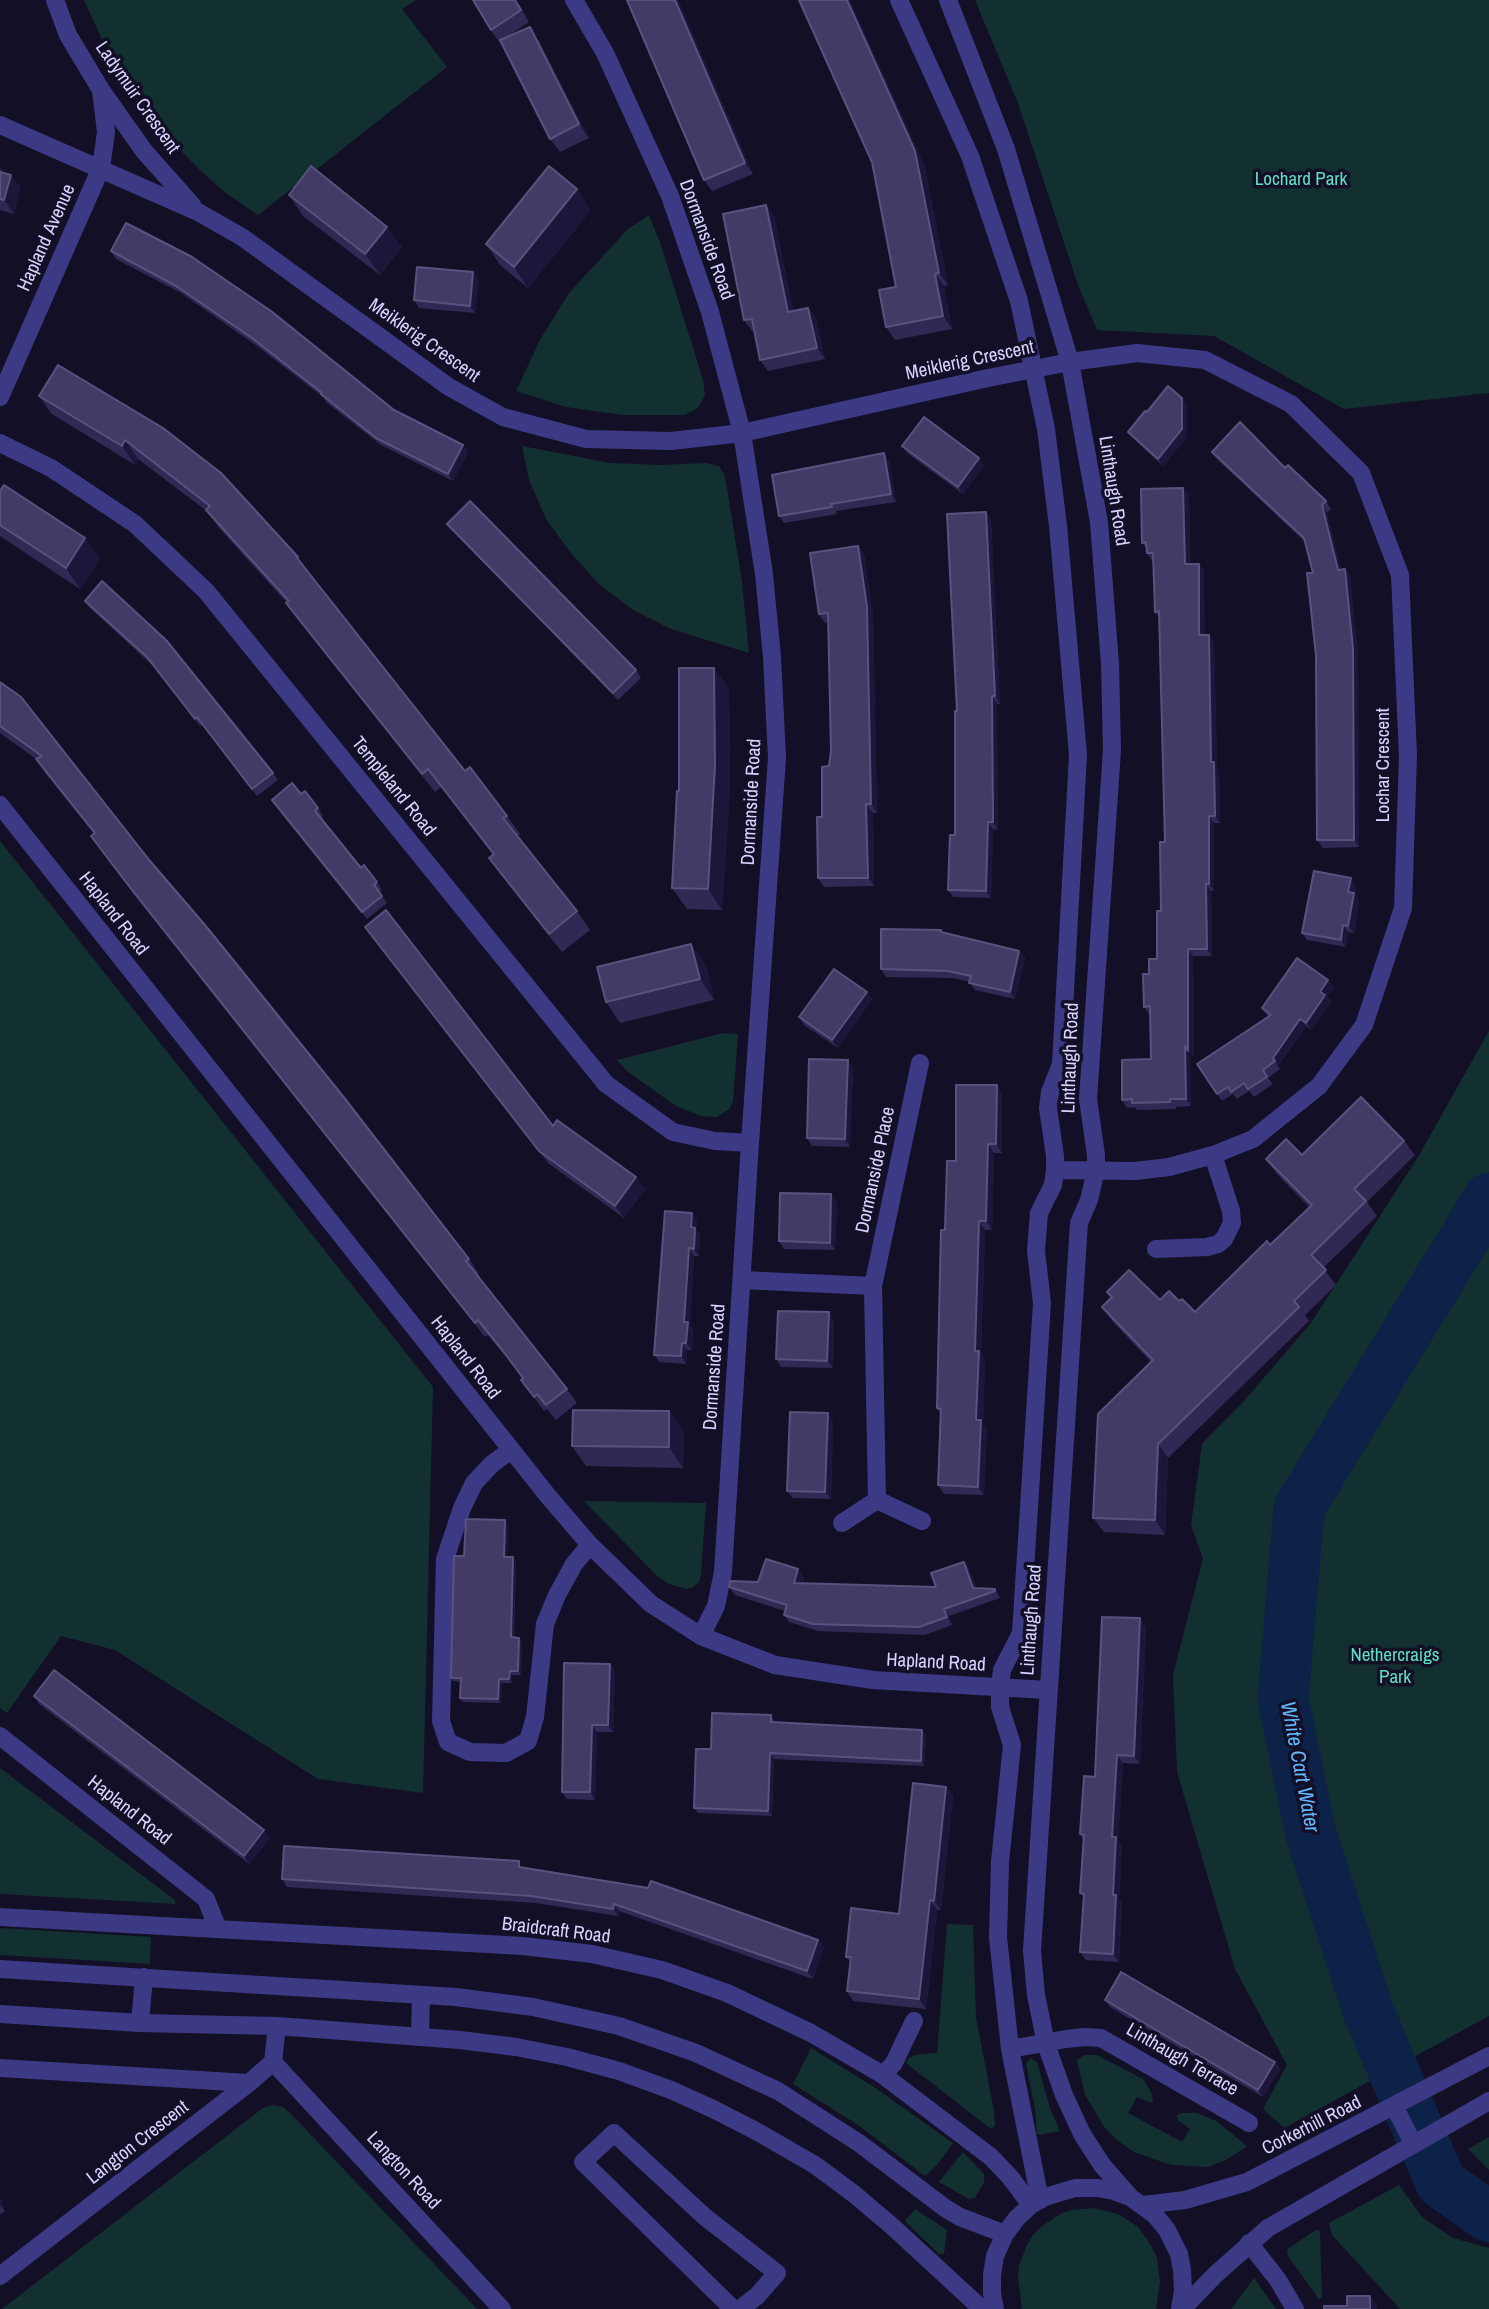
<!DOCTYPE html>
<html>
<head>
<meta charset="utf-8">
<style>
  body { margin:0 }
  canvas { display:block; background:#130f26 }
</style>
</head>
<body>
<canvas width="1489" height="2309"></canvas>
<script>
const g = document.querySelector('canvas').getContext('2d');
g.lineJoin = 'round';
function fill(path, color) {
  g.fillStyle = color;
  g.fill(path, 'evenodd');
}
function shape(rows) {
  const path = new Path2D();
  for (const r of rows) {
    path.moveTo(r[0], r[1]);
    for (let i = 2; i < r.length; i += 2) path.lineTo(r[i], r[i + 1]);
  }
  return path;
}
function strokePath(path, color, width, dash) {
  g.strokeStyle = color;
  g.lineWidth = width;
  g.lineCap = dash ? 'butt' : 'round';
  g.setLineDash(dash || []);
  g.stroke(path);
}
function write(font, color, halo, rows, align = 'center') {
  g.font = font + ' "Archivo Narrow",sans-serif';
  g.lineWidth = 7;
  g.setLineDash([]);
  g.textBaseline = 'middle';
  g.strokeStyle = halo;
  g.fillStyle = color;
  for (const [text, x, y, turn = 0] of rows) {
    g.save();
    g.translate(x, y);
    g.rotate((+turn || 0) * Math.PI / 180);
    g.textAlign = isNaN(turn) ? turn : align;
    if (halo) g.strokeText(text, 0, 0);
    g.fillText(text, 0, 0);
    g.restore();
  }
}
fill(shape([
  [84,0,416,0,402,9,447,67,258,215,226,193,203,173,156,126,116,70],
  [975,0,1489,0,1489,393,1344,409,1214,336,1097,330,1078,285,1018,103],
  [649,215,661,245,703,380,705,395,698,408,685,415,622,415,566,407,516,391,540,340,569,293,628,229],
  [522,446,610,463,661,465,707,463,719,466,725,476,742,582,749,653,671,629,633,610,599,584,570,552,546,519,529,480],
  [0,841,433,1387,423,1793,318,1779,115,1650,61,1636,7,1713,0,1708],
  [1489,1031,1489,2016,1284,2128,1263,2109,1287,2065,1235,1969,1177,1772,1173,1675,1203,1558,1191,1525,1202,1444,1243,1402,1311,1323,1418,1157],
  [723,1033,738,1034,733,1102,729,1109,717,1117,701,1116,676,1106,628,1072,617,1060],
  [584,1501,706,1503,701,1574,699,1582,693,1587,687,1589,669,1584,657,1576],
  [0,1768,175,1900,175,1904,0,1894],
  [947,1924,973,1925,976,2017,994,2111,995,2126,991,2129,906,2063,909,2058,915,2055,937,2053],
  [0,1928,151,1937,150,1964,0,1955],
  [811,2048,874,2087,953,2143,936,2166,925,2176,858,2125,793,2084],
  [1084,2055,1097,2055,1143,2079,1151,2092,1153,2100,1151,2103,1137,2097,1128,2113,1182,2142,1190,2129,1178,2120,1177,2115,1182,2113,1197,2113,1216,2121,1247,2146,1226,2160,1208,2167,1171,2165,1134,2152,1118,2141,1105,2128,1085,2095,1077,2060],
  [1031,2058,1037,2062,1050,2108,1060,2131,1037,2135,1035,2109,1026,2063],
  [272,2105,283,2107,291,2114,477,2309,2,2309,263,2108],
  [1489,2137,1489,2170,1468,2149],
  [963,2152,984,2174,984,2182,975,2198,969,2199,939,2182],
  [1399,2185,1422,2217,1453,2238,1489,2248,1489,2309,1400,2309,1332,2235,1329,2223],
  [1094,2208,1118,2214,1128,2220,1138,2227,1152,2247,1157,2258,1160,2282,1156,2309,1022,2309,1018,2278,1019,2266,1027,2245,1033,2235,1041,2227,1060,2214,1071,2210],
  [915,2209,947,2230,944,2254,939,2254,905,2221],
  [1316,2230,1319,2230,1320,2232,1322,2298,1319,2299,1288,2256,1287,2252,1289,2248],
  [1254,2278,1276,2309,1232,2309,1232,2308]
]), '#12302f');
strokePath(shape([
  [1489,1198,1299,1508,1283,1699,1311,1835,1369,2013,1441,2183,1489,2217]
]), '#0c2248', 51);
strokePath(shape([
  [55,0,68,35,101,90,144,151,192,205],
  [574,0,605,53,670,196,710,312,742,433,764,574,772,657,777,758,750,1143,723,1572,716,1606,701,1636],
  [899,0,970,156,1019,301,1046,429,1058,526,1078,755,1061,1064,1050,1092,1048,1108,1055,1156,1055,1170,1053,1185,1039,1213,1036,1251,1042,1303,1021,1633,1002,1670,1000,1687,1000,1707,1012,1745,1000,1862,998,1937,1010,2049,1040,2200],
  [948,0,1006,149,1070,362,1099,522,1110,664,1112,750,1088,1099,1096,1155,1096,1170,1089,1200,1079,1223,1032,1951,1036,1995,1046,2044,1064,2095,1082,2134,1102,2165,1130,2197],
  [0,125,198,212,242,237,449,387,503,417,586,439,671,441,742,433,988,378,1070,362,1137,353,1205,360,1291,404,1361,473,1400,575,1408,756,1403,908,1364,1025,1319,1086,1253,1139,1213,1155,1169,1167,1135,1171,1055,1170],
  [0,397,101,168,106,132,101,90],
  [0,443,51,468,135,524,206,591,606,1084,673,1132,715,1141,750,1143],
  [0,805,548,1496,590,1545,651,1604,701,1636,775,1665,873,1680,1048,1690],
  [1156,1249,1207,1247,1218,1244,1224,1239,1232,1223,1231,1211,1213,1155],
  [742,1280,873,1286],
  [511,1450,492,1464,474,1483,462,1508,445,1559,441,1721,448,1742,470,1752,506,1753,528,1741,535,1717,545,1624,557,1595,574,1564,590,1545],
  [877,1500,873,1286,920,1063],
  [842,1523,877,1500,922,1521],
  [0,1736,206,1899,218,1929],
  [0,1917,523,1946,592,1954,662,1970,727,1993,811,2033,883,2075,991,2157,1010,2177,1031,2205],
  [0,1969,456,1997,533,2007,619,2026,696,2053,778,2091,859,2143,945,2208,960,2217,1005,2234],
  [0,2014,140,2023,277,2026,460,2040,516,2047,567,2057,619,2071,671,2090,713,2109,756,2131,815,2165,854,2194,893,2227,982,2309],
  [140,2023,144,1977],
  [420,2037,421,1995],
  [1010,2049,1066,2039,1085,2037,1101,2038,1249,2123],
  [273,2062,502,2309],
  [0,2068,249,2083],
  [883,2075,894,2063,914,2021],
  [1394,2106,1413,2143],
  [1144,2205,1185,2200,1247,2182,1489,2056],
  [1249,2243,1278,2280,1295,2309],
  [0,2276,249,2083,273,2062,277,2026],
  [733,2309,583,2162,614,2133,705,2217,777,2273,757,2296,740,2309],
  [995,2309,992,2294,992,2275,995,2256,1005,2234,1017,2218,1031,2205,1045,2197,1075,2188,1098,2188,1114,2191,1130,2197,1155,2215,1167,2230,1179,2254,1182,2270,1183,2291,1180,2309],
  [1182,2309,1216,2274,1268,2228,1489,2101]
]), '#3d3a85', 18);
fill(shape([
  [473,0,516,0,529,22,505,38,530,27,539,41,589,138,560,152,550,139,501,40,499,42,491,30],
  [678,0,753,174,712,191,704,180],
  [872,162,924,164,948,285,944,286,952,329,895,340,886,327,896,287],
  [0,168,3,172,11,175,20,188,14,214,0,210],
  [289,195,402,247,380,275,303,216],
  [766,205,774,216,793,311,808,308,816,319,825,359,768,371,760,360,754,331,752,331,744,320],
  [591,210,528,288,500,265,486,244],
  [126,223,394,410,463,445,468,452,453,481,381,445,326,402,323,397,257,346,181,293,116,259,111,251],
  [479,280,475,313,419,308,414,300],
  [58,365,298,557,311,575,465,771,507,816,520,834,517,836,577,911,590,930,562,952,502,876,489,858,493,855,441,787,435,792,299,621,286,603,287,603,219,528,208,512,138,459,135,465,52,414,39,396],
  [1182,398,1187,406,1187,437,1163,466,1134,439,1128,432,1147,412],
  [902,446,984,465,963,494,907,453],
  [1212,452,1285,468,1326,501,1331,509,1327,513,1341,569,1345,569,1350,576,1358,657,1359,847,1323,848,1317,840,1316,656,1313,573,1305,542,1217,459],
  [889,461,896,502,836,511,837,514,784,523,779,516],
  [1183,488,1189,495,1190,564,1199,564,1204,571,1204,635,1214,642,1217,767,1219,770,1220,823,1214,823,1214,891,1211,891,1212,956,1193,956,1194,1058,1190,1053,1191,1106,1176,1107,1176,1109,1137,1110,1135,1107,1127,1108,1122,1100,1151,1059,1150,1014,1149,1014,1144,1007,1149,974,1157,959,1165,842,1160,619,1155,612,1153,561,1152,561,1147,553,1146,548,1142,543],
  [0,491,85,538,100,559,80,589,0,536],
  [986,512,991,519,1000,704,997,704,998,830,993,829,991,898,953,897,948,890,955,835,957,711],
  [447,524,636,670,641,678,618,700,453,531],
  [858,546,864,554,873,616,877,813,873,813,874,886,824,887,818,878,822,817,831,751,828,622,825,623,819,614],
  [85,601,273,773,278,780,257,796,202,725,200,726,152,665,90,608],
  [0,682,150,861,469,1259,479,1274,477,1275,567,1389,577,1403,556,1420,547,1409,544,1411,521,1380,523,1378,513,1365,488,1335,485,1337,135,896,91,836,94,834,46,774,36,759,0,733],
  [729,688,730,785,722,910,687,909,672,888,679,791],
  [301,794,318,808,323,816,320,818,361,868,377,882,382,890,379,892,387,903,367,919,272,800],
  [1356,886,1355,894,1359,901,1354,933,1348,932,1346,947,1307,940,1302,933],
  [365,927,553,1126,645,1189,624,1218,548,1163],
  [941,930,943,933,1019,951,1025,958,1015,999,975,990,970,982,953,978,886,977,881,969],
  [706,965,714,1000,620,1023,606,1002],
  [1328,980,1334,987,1327,997,1331,1002,1311,1030,1306,1026,1278,1066,1280,1069,1268,1078,1273,1084,1254,1097,1249,1091,1237,1099,1233,1094,1222,1101,1197,1064,1268,1017,1262,1008],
  [867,992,872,999,838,1048,804,1025,799,1017],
  [853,1068,850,1147,812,1146,807,1138],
  [997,1085,1002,1094,1002,1153,994,1153,992,1230,985,1230,981,1353,985,1360,983,1423,987,1429,984,1495,944,1494,938,1485,940,1414,937,1408,945,1230],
  [1404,1141,1415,1155,1367,1202,1377,1216,1323,1268,1336,1285,1305,1315,1309,1321,1168,1458,1165,1535,1104,1532,1093,1518,1151,1362,1112,1321,1102,1307,1111,1298,1107,1292,1160,1300,1179,1301,1195,1312,1270,1245,1309,1207,1276,1173,1266,1159,1302,1155],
  [837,1202,835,1250,784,1249,779,1241],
  [697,1220,696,1229,700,1235,699,1256,694,1256,690,1324,693,1329,692,1350,687,1350,686,1364,660,1362,654,1355],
  [834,1320,833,1368,781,1367,776,1359],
  [669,1411,684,1432,683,1468,586,1466,572,1446],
  [833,1421,831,1499,793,1498,787,1491],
  [505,1520,508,1524,507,1557,513,1557,516,1561,514,1638,519,1638,522,1642,521,1675,512,1675,512,1683,502,1683,501,1703,463,1702,460,1698,461,1682,453,1681,451,1678,464,1556],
  [964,1562,969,1569,976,1588,995,1589,1000,1598,949,1616,952,1625,925,1635,818,1631,789,1622,784,1615,785,1611,735,1595,729,1587,758,1582,804,1577,802,1583,936,1587],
  [1146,1627,1140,1764,1123,1763,1118,1840,1122,1845,1119,1899,1122,1904,1119,1962,1086,1960,1080,1952,1084,1898,1080,1893,1083,1839,1080,1834,1095,1777],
  [615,1671,613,1732,597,1732,595,1800,567,1799,562,1792],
  [34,1696,270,1838,249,1864,39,1704],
  [771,1715,775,1722,922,1730,926,1735,924,1766,774,1759,772,1816,698,1813,694,1808,711,1749],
  [946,1787,953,1796,941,1910,937,1910,926,2009,853,2001,847,1991,850,1962,846,1957,899,1914],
  [524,1868,818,1940,824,1947,813,1979,619,1911,618,1916,536,1903,287,1887,282,1879],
  [1105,2000,1275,2062,1280,2069,1263,2097,1110,2007],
  [0,2197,5,2212,0,2214]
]), '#312854');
fill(shape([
  [675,0,678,0,753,174,745,163],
  [847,0,850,0,924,164,948,285,939,273],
  [530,27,539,41,589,138,579,124],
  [11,175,20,188,14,214,4,200],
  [577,189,591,210,528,288,514,267],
  [766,205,774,216,795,323,788,312],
  [387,227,402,247,380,275,365,254],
  [473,272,479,280,475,313,470,306],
  [935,274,944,286,952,329,943,316],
  [808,308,816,319,825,359,817,348],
  [1182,398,1187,406,1187,437,1163,466,1158,459],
  [125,440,138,459,135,465,122,446],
  [463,445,468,452,453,481,448,474],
  [884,453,889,461,896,502,891,494],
  [979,458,984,465,963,494,958,487],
  [1183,488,1189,495,1190,571,1185,564],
  [1322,505,1327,513,1343,577,1338,570],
  [986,512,991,519,1000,704,995,696],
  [85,538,100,559,80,589,66,568],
  [858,546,864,554,873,616,877,813,871,804],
  [1199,564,1204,571,1205,643,1199,635],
  [1345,569,1350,576,1358,657,1359,847,1354,840],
  [1209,635,1214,642,1217,767,1219,770,1220,823,1215,816,1211,762],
  [714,668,729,688,730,785,722,910,708,889],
  [992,696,997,704,998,830,993,822],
  [866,804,873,813,874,886,868,878],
  [1209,816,1214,823,1214,891,1209,884],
  [988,822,993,829,991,898,986,891],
  [1351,878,1356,886,1355,894,1359,901,1354,933,1348,926,1348,892],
  [1206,884,1211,891,1212,956,1207,949],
  [1343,925,1348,932,1346,947,1341,940],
  [691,944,706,965,714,1000,700,979],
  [1188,949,1193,956,1194,1058,1190,1053,1191,1106,1186,1099,1185,1046],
  [1019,951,1025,958,1015,999,1010,992],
  [1328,980,1334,987,1327,997,1331,1002,1311,1030,1306,1023,1320,992],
  [867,992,872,999,838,1048,832,1040],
  [1300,1019,1306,1026,1278,1066,1273,1058],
  [848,1060,853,1068,850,1147,845,1139],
  [997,1085,1002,1094,1002,1153,996,1144],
  [988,1144,994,1153,992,1230,986,1221],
  [636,1177,645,1189,624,1218,615,1206],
  [831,1194,837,1202,835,1250,830,1243],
  [692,1213,697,1220,696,1229,700,1235,699,1256,694,1249,691,1227],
  [979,1221,985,1230,981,1353,985,1360,983,1423,987,1429,984,1495,978,1487,975,1351],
  [689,1248,694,1256,690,1324,693,1329,692,1350,686,1343,684,1322],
  [829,1312,834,1320,833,1368,827,1361],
  [682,1343,687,1350,686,1364,681,1356],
  [669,1411,684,1432,683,1468,669,1447],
  [828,1413,833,1421,831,1499,825,1492],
  [1158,1444,1168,1458,1165,1535,1155,1520],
  [505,1520,508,1524,507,1561,504,1557],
  [513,1557,516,1561,513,1641,511,1637],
  [964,1562,969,1569,978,1596,973,1588],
  [798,1569,804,1577,799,1590,794,1583],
  [944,1609,949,1616,952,1625,947,1617],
  [1140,1618,1146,1627,1140,1764,1134,1756],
  [519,1638,522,1642,521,1675,518,1671],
  [610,1664,615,1671,613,1732,608,1725],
  [510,1671,512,1675,512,1683,509,1679],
  [499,1679,502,1683,501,1703,498,1699],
  [592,1725,597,1732,595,1800,590,1792],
  [922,1730,926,1735,924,1766,921,1761],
  [770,1753,774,1759,772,1816,768,1811],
  [1117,1755,1123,1763,1118,1840,1122,1845,1119,1899,1122,1904,1119,1962,1113,1954,1112,1837],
  [946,1787,953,1796,941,1910,934,1901],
  [264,1830,270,1838,249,1864,244,1856],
  [930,1900,937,1910,926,2009,919,1999],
  [614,1904,619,1911,618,1916,613,1909],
  [818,1940,824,1947,813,1979,807,1971],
  [1275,2062,1280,2069,1263,2097,1258,2090],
  [0,2197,5,2212,0,2205],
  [1370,2296,1377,2306,1377,2309,1370,2309]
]), '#1d163a');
const building = shape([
  [473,0,515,0,521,10,491,30,473,0],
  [627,0,675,0,745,163,704,180,627,0],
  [799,0,847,0,915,151,939,273,935,274,943,316,886,327,879,290,896,287,872,162,799,0],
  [530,27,579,124,550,139,500,40,530,27],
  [311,166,387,227,365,254,289,195,311,166],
  [549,166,577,189,514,267,486,244,549,166],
  [0,172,11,175,4,200,0,199,0,172],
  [766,205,788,312,808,308,817,348,760,360,752,319,744,320,723,214,766,205],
  [126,223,192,257,271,311,394,410,463,445,448,474,376,438,321,394,322,393,252,338,176,286,111,251,126,223],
  [417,267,473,272,470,306,414,300,417,267],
  [58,365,163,428,221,473,298,557,297,558,465,771,470,767,507,816,503,818,577,911,549,934,489,858,494,854,428,769,422,774,286,603,289,601,206,510,210,506,125,440,122,446,39,396,58,365],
  [1168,386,1182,398,1182,429,1158,459,1128,432,1145,411,1147,412,1168,386],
  [924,417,979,458,958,487,902,446,924,417],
  [1240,422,1285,468,1288,465,1326,501,1322,505,1338,570,1345,569,1353,649,1354,840,1317,840,1316,656,1307,573,1313,573,1304,538,1212,452,1240,422],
  [884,453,891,494,831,504,832,507,779,516,772,475,884,453],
  [4,485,85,538,66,568,0,525,0,491,4,485],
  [1183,488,1185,564,1199,564,1199,635,1209,635,1211,762,1214,762,1215,816,1209,816,1209,884,1206,884,1207,949,1188,949,1188,1051,1185,1046,1186,1099,1170,1099,1170,1102,1132,1103,1132,1099,1122,1100,1122,1060,1151,1059,1150,1006,1144,1007,1143,974,1149,974,1149,959,1157,959,1157,911,1161,911,1160,842,1165,842,1159,611,1155,612,1153,553,1147,553,1146,542,1142,543,1141,489,1183,488],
  [470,501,636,670,613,693,447,524,470,501],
  [986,512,995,696,992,696,993,822,988,822,986,891,948,890,950,835,955,835,955,711,957,711,947,514,986,512],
  [858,546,867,607,871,804,866,804,868,878,818,878,817,817,822,817,822,767,829,766,831,751,828,613,819,614,810,553,858,546],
  [102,581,166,640,273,773,252,789,197,717,195,719,147,657,85,601,102,581],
  [679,668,714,668,715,765,708,889,672,888,677,791,679,791,679,668],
  [0,682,21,697,150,861,205,925,342,1095,469,1259,466,1261,567,1389,546,1405,537,1394,534,1397,521,1380,523,1378,503,1351,478,1320,475,1323,125,881,91,836,95,833,36,759,42,756,0,726,0,682],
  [292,783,301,794,305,791,318,808,315,811,336,837,361,868,364,865,377,882,374,885,382,896,362,912,272,800,292,783],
  [1314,871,1351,878,1348,892,1354,893,1348,926,1343,925,1341,940,1302,933,1314,871],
  [386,910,553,1126,557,1120,636,1177,615,1206,539,1151,365,927,386,910],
  [881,929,941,930,941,932,1019,951,1010,992,969,983,971,976,948,971,881,969,881,929],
  [691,944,700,979,606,1002,597,967,691,944],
  [1297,958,1328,980,1320,992,1325,995,1306,1023,1300,1019,1273,1058,1275,1061,1263,1070,1267,1077,1248,1089,1244,1083,1231,1092,1228,1087,1217,1094,1197,1064,1271,1015,1262,1008,1297,958],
  [834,969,867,992,832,1040,799,1017,834,969],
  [809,1059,848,1060,845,1139,807,1138,809,1059],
  [956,1085,997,1085,996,1144,988,1144,986,1221,979,1221,975,1351,979,1351,976,1420,981,1420,978,1487,938,1485,941,1409,937,1408,941,1230,945,1230,947,1161,956,1161,956,1085],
  [1361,1097,1404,1141,1354,1189,1366,1201,1311,1255,1326,1270,1294,1301,1299,1307,1158,1444,1155,1520,1093,1518,1098,1414,1153,1360,1102,1307,1112,1297,1107,1292,1129,1270,1160,1300,1169,1291,1179,1301,1182,1299,1195,1312,1267,1241,1270,1245,1312,1205,1266,1159,1286,1139,1302,1155,1361,1097],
  [780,1193,831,1194,830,1243,779,1241,780,1193],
  [665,1211,692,1213,691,1227,695,1228,694,1249,689,1248,684,1322,688,1322,686,1343,682,1343,681,1356,654,1355,665,1211],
  [778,1311,829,1312,827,1361,776,1359,778,1311],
  [573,1410,669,1411,669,1447,572,1446,573,1410],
  [790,1412,828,1413,825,1492,787,1491,790,1412],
  [466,1519,505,1520,504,1557,513,1557,511,1637,519,1638,518,1671,510,1671,509,1679,499,1679,498,1699,460,1698,461,1678,451,1678,454,1556,464,1556,466,1519],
  [766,1559,798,1569,794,1583,936,1587,931,1573,964,1562,973,1588,995,1589,995,1591,944,1609,947,1617,919,1627,813,1624,784,1615,787,1605,729,1587,730,1581,758,1582,766,1559],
  [1102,1617,1140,1618,1134,1756,1117,1755,1112,1837,1116,1837,1113,1895,1116,1895,1113,1954,1080,1952,1084,1894,1080,1893,1084,1835,1080,1834,1084,1776,1095,1777,1102,1617],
  [564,1663,610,1664,608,1725,592,1725,590,1792,562,1792,564,1663],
  [54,1670,264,1830,244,1856,34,1696,54,1670],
  [712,1713,771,1715,771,1722,922,1730,921,1761,770,1753,768,1811,694,1808,696,1749,711,1749,712,1713],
  [913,1783,946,1787,934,1901,930,1900,919,1999,847,1991,851,1957,846,1957,851,1908,899,1914,913,1783],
  [284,1846,519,1861,519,1867,648,1888,651,1881,818,1940,807,1971,614,1904,613,1909,531,1896,282,1879,284,1846],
  [1121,1972,1275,2062,1258,2090,1105,2000,1121,1972],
  [1347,2296,1370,2296,1370,2309,1324,2309,1324,2306,1347,2306,1347,2296]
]);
fill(building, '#433a66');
strokePath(building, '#5a527e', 2);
write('19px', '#d9d4ff', '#130f26', [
  ["Ladymuir Crescent",137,98,55],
  ["Hapland Avenue",47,238,-66],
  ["Dormanside Road",706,240,70],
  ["Meiklerig Crescent",424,341,35],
  ["Meiklerig Crescent",970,361,-12],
  ["Linthaugh Road",1113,491,81],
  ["Lochar Crescent",1384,765,-90],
  ["Templeland Road",393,787,51],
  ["Dormanside Road",752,802,-87],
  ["Hapland Road",113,914,52],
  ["Linthaugh Road",1071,1058,-88],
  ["Dormanside Place",876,1170,-78],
  ["Hapland Road",465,1358,52],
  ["Dormanside Road",715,1367,-86],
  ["Linthaugh Road",1032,1620,-86],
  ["Hapland Road",936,1663,3],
  ["Hapland Road",129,1811,38],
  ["Braidcraft Road",556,1931,7],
  ["Linthaugh Terrace",1182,2060,30],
  ["Corkerhill Road",1312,2126,-27],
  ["Langton Crescent",138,2143,-38],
  ["Langton Road",403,2171,47]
]);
write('19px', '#5fe0c0', '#130f26', [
  ["Lochard Park",1301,180],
  ["Nethercraigs",1395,1656],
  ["Park",1395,1678]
]);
write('italic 21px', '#62b6ff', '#130f26', [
  ["White Cart Water",1299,1767,79]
]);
</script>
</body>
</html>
